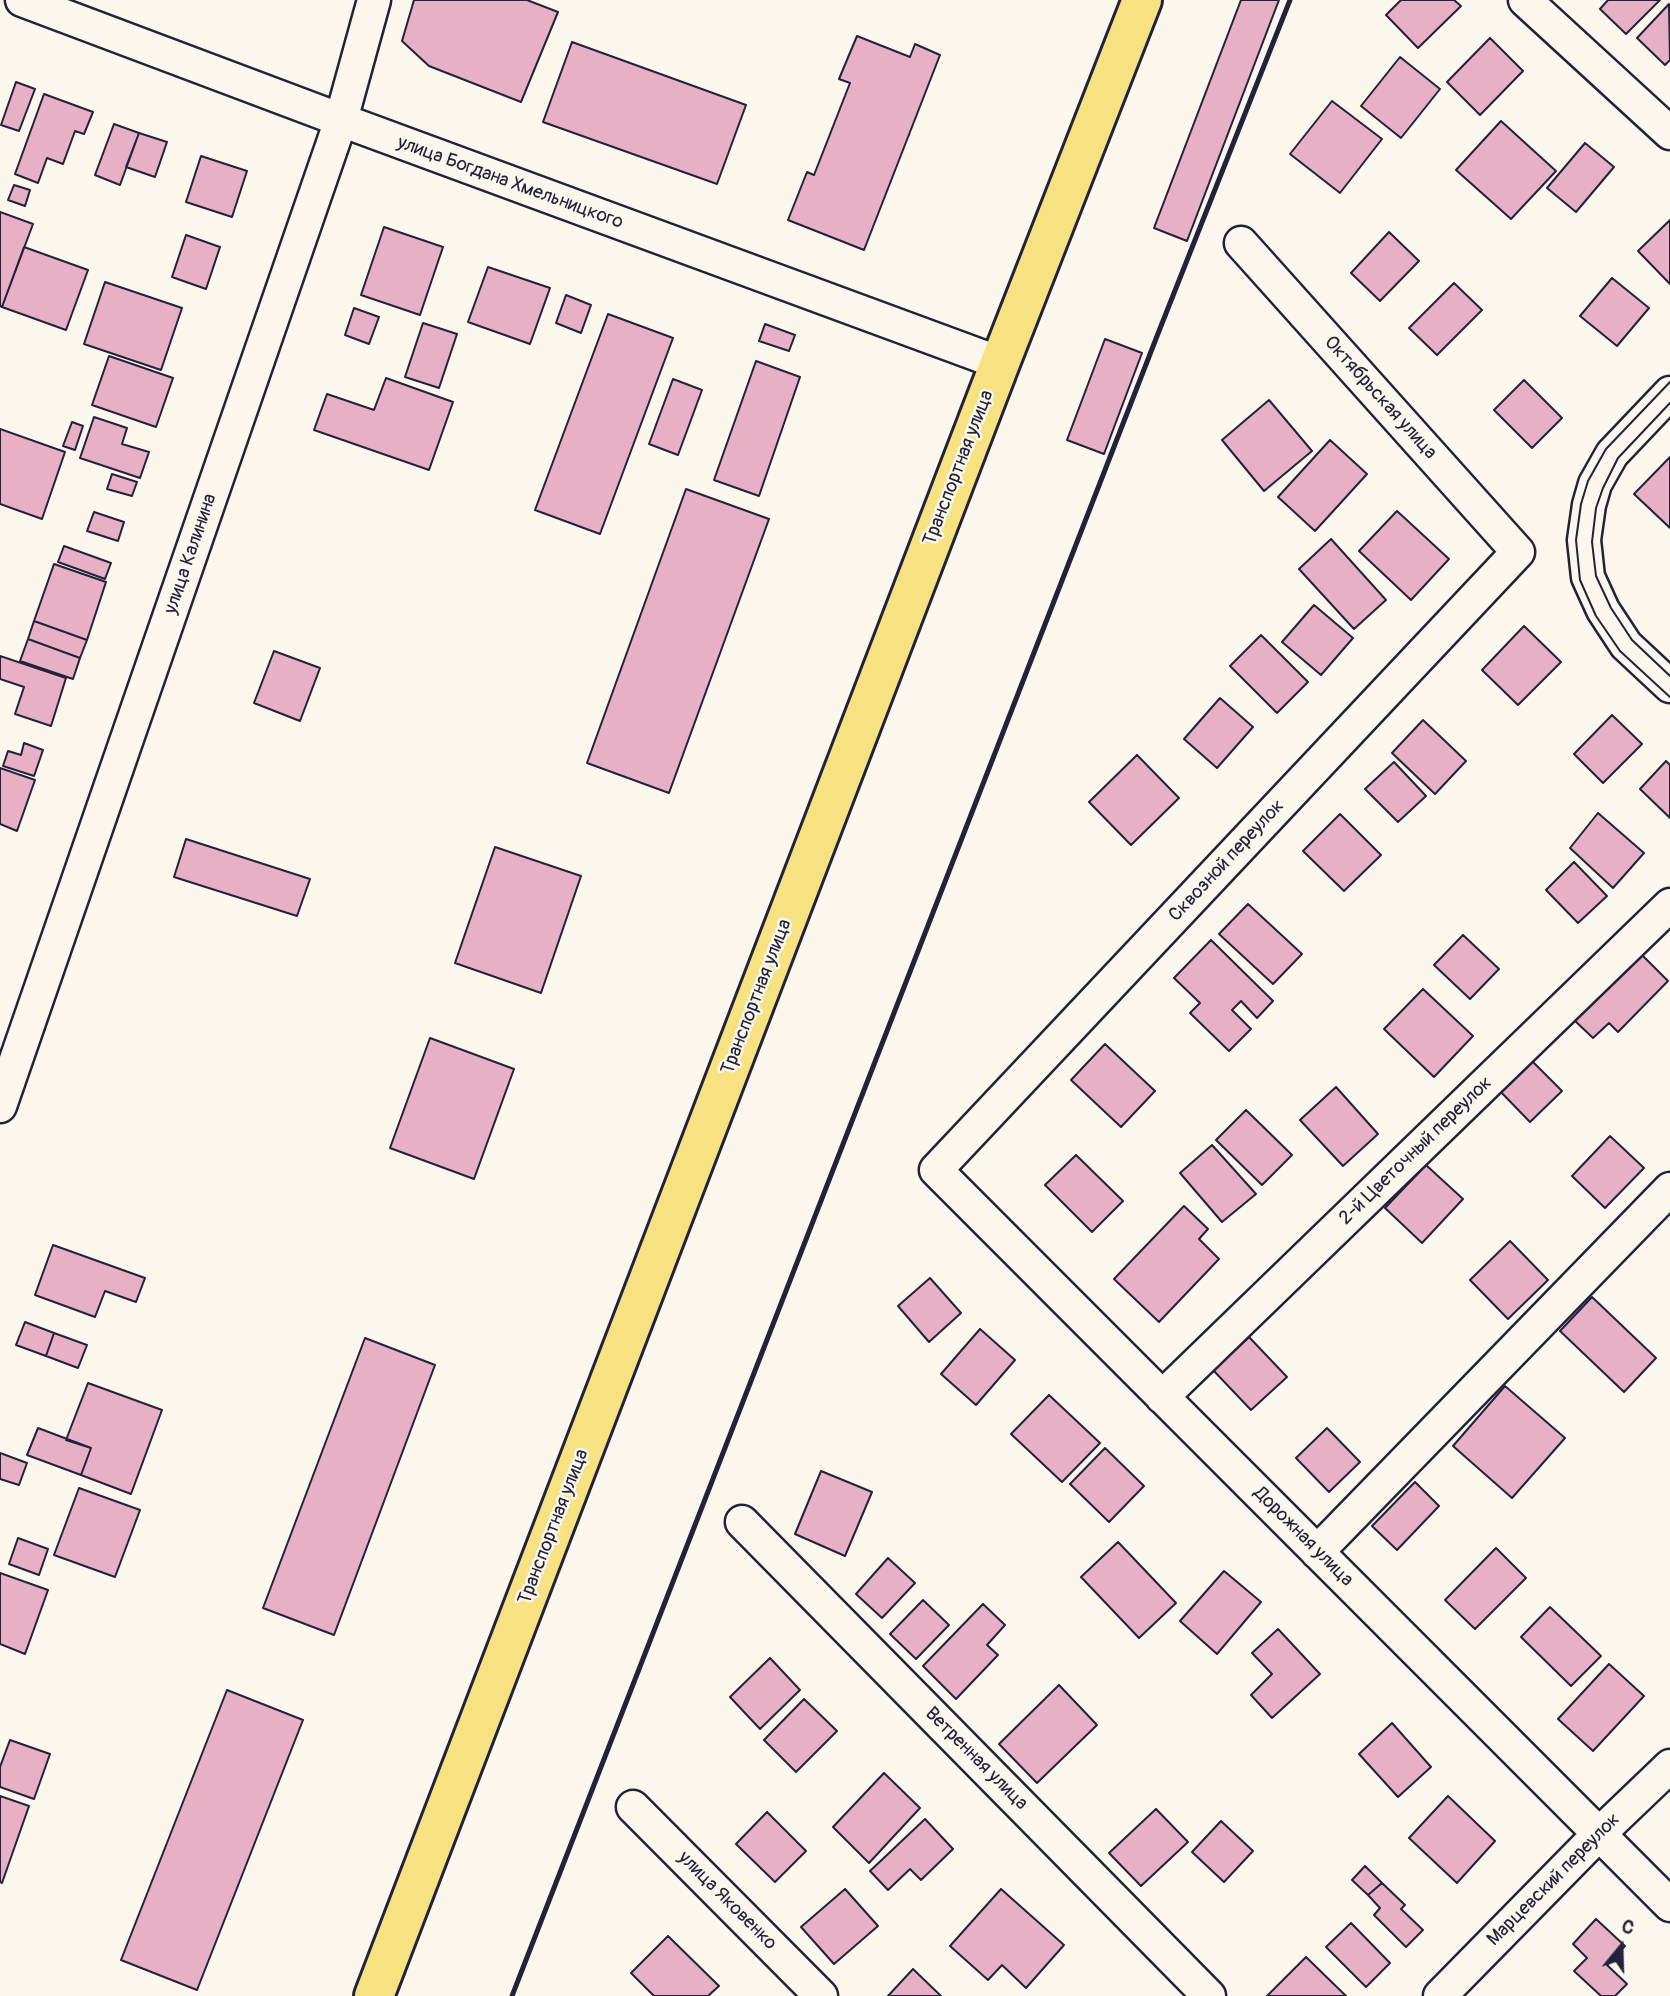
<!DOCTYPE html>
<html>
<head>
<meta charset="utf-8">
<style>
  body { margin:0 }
  #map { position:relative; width:1670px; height:1996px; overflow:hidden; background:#fbf7ec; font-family:Pangolin,sans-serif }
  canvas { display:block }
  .north { position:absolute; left:1586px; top:1912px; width:70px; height:70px; -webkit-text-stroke:5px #fbf7ec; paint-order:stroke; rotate:19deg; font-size:19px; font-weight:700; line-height:28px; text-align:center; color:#22223b }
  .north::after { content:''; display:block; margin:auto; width:24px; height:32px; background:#22223b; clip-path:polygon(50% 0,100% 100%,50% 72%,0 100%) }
</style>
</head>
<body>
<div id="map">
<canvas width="1670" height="1996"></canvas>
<div class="north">С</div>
</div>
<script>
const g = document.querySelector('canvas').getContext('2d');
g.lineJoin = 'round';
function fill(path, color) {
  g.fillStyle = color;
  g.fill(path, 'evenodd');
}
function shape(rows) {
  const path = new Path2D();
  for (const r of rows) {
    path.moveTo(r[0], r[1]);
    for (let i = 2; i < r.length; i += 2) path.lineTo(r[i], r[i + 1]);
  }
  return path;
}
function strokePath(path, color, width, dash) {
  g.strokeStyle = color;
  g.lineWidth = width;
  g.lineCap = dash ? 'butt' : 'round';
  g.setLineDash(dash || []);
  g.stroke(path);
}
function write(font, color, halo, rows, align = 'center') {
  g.font = font + ' Pangolin,sans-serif';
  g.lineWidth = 5;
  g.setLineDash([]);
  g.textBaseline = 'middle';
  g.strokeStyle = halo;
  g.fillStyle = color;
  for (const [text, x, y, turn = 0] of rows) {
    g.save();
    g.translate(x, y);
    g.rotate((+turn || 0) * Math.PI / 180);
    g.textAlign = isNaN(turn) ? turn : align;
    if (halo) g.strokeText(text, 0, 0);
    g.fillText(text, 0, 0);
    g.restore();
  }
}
const building = shape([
  [414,0,527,0,558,12,521,102,429,66,402,41,414,0],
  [1241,0,1279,0,1187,241,1154,228,1241,0],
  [1401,0,1454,0,1461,6,1418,48,1386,15,1401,0],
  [1608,0,1660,0,1626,34,1600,9,1608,0],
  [1669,4,1670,60,1665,65,1637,38,1669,4],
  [857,36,910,57,915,44,940,55,864,250,788,220,807,172,814,175,850,83,839,79,857,36],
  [1490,38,1523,71,1480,115,1447,82,1490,38],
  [572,42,746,105,717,184,543,122,572,42],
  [1400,57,1440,89,1401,138,1361,106,1400,57],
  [16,82,35,89,19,131,1,125,16,82],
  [44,94,93,112,84,134,75,131,63,164,47,158,38,183,15,174,44,94],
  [1332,101,1382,139,1340,193,1290,154,1332,101],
  [1501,121,1556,171,1511,219,1456,170,1501,121],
  [114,124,139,133,120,185,95,175,114,124],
  [139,133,167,142,155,177,126,167,139,133],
  [1585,143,1614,167,1576,212,1547,188,1585,143],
  [201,156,247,171,232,217,186,202,201,156],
  [14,185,30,190,25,206,8,200,14,185],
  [0,212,33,224,2,307,0,306,0,212],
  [1670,220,1670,284,1638,251,1670,220],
  [384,227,443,247,420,315,361,295,384,227],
  [1389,232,1419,261,1380,301,1351,273,1389,232],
  [186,235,220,247,206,289,172,277,186,235],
  [24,247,88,270,66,330,2,307,24,247],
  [488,267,550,288,530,344,468,322,488,267],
  [1612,278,1649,308,1617,346,1580,316,1612,278],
  [105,282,182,308,161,370,84,344,105,282],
  [1454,283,1482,310,1437,355,1409,328,1454,283],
  [566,295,591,305,581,333,556,323,566,295],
  [354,308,379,317,369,344,345,335,354,308],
  [608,314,673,338,600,534,535,510,608,314],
  [423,323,457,334,439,388,405,377,423,323],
  [765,324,795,335,789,351,759,341,765,324],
  [1105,339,1142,353,1104,454,1067,440,1105,339],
  [109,356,173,378,156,427,92,405,109,356],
  [756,361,800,377,759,496,714,480,756,361],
  [386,378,453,402,429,470,314,430,327,394,374,410,386,378],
  [673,379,702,390,678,455,649,444,673,379],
  [1524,380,1562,418,1532,448,1494,410,1524,380],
  [1269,400,1312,451,1264,491,1222,440,1269,400],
  [94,417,127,428,122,444,149,452,140,478,80,458,94,417],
  [72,422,83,426,75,450,63,446,72,422],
  [0,429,65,452,42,519,0,504,0,429],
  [1330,440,1367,474,1315,531,1278,497,1330,440],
  [1670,457,1670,528,1634,494,1670,457],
  [112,474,137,482,132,496,107,489,112,474],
  [686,489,769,519,669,793,587,763,686,489],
  [1397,511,1449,559,1411,600,1359,551,1397,511],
  [94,512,124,522,118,541,87,531,94,512],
  [1331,539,1386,600,1354,629,1299,569,1331,539],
  [64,546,111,563,105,579,58,562,64,546],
  [54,564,106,582,87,640,34,621,54,564],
  [1314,605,1353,638,1321,675,1282,642,1314,605],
  [34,621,87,640,80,658,28,639,34,621],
  [1524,626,1561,662,1518,705,1482,670,1524,626],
  [1261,635,1308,682,1277,713,1230,666,1261,635],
  [28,639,80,658,73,679,20,661,28,639],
  [274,651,320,668,300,721,254,703,274,651],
  [0,656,66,678,51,726,15,714,24,687,0,679,0,656],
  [1220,698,1253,727,1217,768,1184,739,1220,698],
  [1612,715,1642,744,1603,783,1574,754,1612,715],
  [1423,720,1466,761,1435,794,1392,753,1423,720],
  [24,743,43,750,34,776,3,766,8,751,21,755,24,743],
  [1137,755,1179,798,1131,845,1089,802,1137,755],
  [1666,761,1670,765,1670,818,1640,789,1666,761],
  [1394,762,1426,796,1398,822,1365,789,1394,762],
  [0,768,35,780,17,831,0,824,0,768],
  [1598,813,1644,853,1613,888,1570,848,1598,813],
  [1340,814,1381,855,1344,891,1303,851,1340,814],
  [186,839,310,879,297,916,174,877,186,839],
  [495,847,581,876,541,993,455,963,495,847],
  [1574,862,1607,896,1578,923,1546,890,1574,862],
  [1248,904,1302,954,1273,984,1219,934,1248,904],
  [1463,935,1499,969,1470,999,1434,965,1463,935],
  [1211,940,1273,1001,1257,1018,1241,1001,1232,1010,1251,1029,1229,1051,1190,1013,1200,1003,1174,978,1211,940],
  [1639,952,1668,981,1618,1032,1609,1023,1593,1038,1573,1019,1639,952],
  [1423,989,1473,1036,1434,1077,1384,1029,1423,989],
  [430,1038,514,1069,474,1179,390,1148,430,1038],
  [1105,1044,1155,1091,1121,1127,1071,1080,1105,1044],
  [1528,1057,1562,1091,1530,1122,1496,1087,1528,1057],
  [1336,1087,1378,1134,1343,1166,1300,1120,1336,1087],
  [1246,1110,1292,1155,1262,1185,1216,1140,1246,1110],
  [1610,1136,1644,1168,1605,1208,1572,1176,1610,1136],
  [1212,1145,1256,1194,1222,1222,1180,1173,1212,1145],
  [1076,1155,1123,1201,1092,1232,1045,1185,1076,1155],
  [1426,1165,1463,1199,1422,1243,1385,1208,1426,1165],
  [1184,1206,1208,1229,1199,1239,1219,1259,1159,1322,1114,1279,1184,1206],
  [1510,1241,1548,1280,1508,1319,1470,1280,1510,1241],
  [53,1245,145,1278,136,1302,105,1291,95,1317,35,1295,53,1245],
  [930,1278,961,1313,929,1342,898,1306,930,1278],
  [1592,1297,1656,1358,1624,1392,1560,1331,1592,1297],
  [25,1322,54,1333,46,1356,16,1345,25,1322],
  [980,1329,1015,1360,976,1405,941,1374,980,1329],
  [54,1333,87,1345,78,1368,46,1356,54,1333],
  [1249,1337,1287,1377,1251,1410,1213,1370,1249,1337],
  [365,1338,435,1365,334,1635,263,1608,365,1338],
  [88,1383,162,1410,131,1494,81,1475,91,1448,66,1440,88,1383],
  [1505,1386,1565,1438,1512,1498,1453,1446,1505,1386],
  [1049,1395,1100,1443,1062,1482,1011,1434,1049,1395],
  [38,1428,91,1448,81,1475,27,1455,38,1428],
  [1327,1428,1360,1462,1329,1492,1296,1458,1327,1428],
  [1105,1448,1144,1486,1109,1522,1070,1484,1105,1448],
  [0,1453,27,1463,19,1485,0,1479,0,1453],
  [821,1471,872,1492,845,1556,795,1534,821,1471],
  [1415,1482,1439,1506,1397,1550,1372,1526,1415,1482],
  [79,1488,140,1510,115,1577,54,1555,79,1488],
  [18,1538,48,1549,39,1575,9,1564,18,1538],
  [1118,1542,1176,1603,1139,1638,1081,1577,1118,1542],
  [1496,1548,1526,1578,1475,1629,1445,1600,1496,1548],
  [888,1558,915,1583,882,1618,856,1594,888,1558],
  [1224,1571,1261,1602,1217,1654,1180,1621,1224,1571],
  [0,1573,48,1590,25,1654,0,1644,0,1573],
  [923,1600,949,1625,916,1659,890,1634,923,1600],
  [983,1604,1005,1625,987,1645,998,1655,956,1699,923,1666,983,1604],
  [1550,1607,1601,1656,1571,1686,1521,1637,1550,1607],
  [1278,1629,1320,1674,1272,1718,1251,1695,1272,1674,1252,1653,1278,1629],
  [770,1658,800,1690,760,1729,730,1697,770,1658],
  [1609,1664,1644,1696,1593,1751,1558,1719,1609,1664],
  [1059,1685,1097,1725,1037,1783,999,1744,1059,1685],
  [227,1690,303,1720,197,1990,121,1960,227,1690],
  [804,1699,837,1731,796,1772,764,1740,804,1699],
  [1392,1723,1431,1767,1398,1797,1359,1754,1392,1723],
  [10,1740,50,1754,34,1799,0,1787,0,1767,10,1740],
  [884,1773,920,1808,869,1863,833,1827,884,1773],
  [0,1796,29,1806,2,1883,0,1882,0,1796],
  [1448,1796,1495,1841,1457,1883,1409,1838,1448,1796],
  [1156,1809,1188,1842,1141,1886,1109,1853,1156,1809],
  [767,1812,806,1851,775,1882,736,1844,767,1812],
  [925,1819,953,1849,921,1880,910,1869,888,1890,870,1871,925,1819],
  [1221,1821,1253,1851,1224,1882,1192,1852,1221,1821],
  [1365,1866,1382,1883,1368,1895,1352,1880,1365,1866],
  [1382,1883,1405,1905,1401,1909,1423,1930,1406,1947,1374,1915,1380,1908,1368,1895,1382,1883],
  [845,1889,878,1926,834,1964,801,1927,845,1889],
  [1001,1889,1064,1945,1026,1988,1002,1965,988,1980,950,1946,1001,1889],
  [1596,1919,1625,1946,1607,1965,1627,1984,1615,1996,1601,1996,1574,1971,1587,1958,1573,1944,1596,1919],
  [1351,1923,1390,1963,1366,1987,1326,1947,1351,1923],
  [668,1936,719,1986,708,1996,654,1996,631,1973,668,1936],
  [1306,1957,1346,1996,1267,1996,1306,1957],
  [913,1969,941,1996,888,1996,913,1969]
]);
fill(building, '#e8b0c5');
strokePath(building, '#22223b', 2);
const street = shape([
  [22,0,341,120,1000,363],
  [1525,0,1670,133],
  [1241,243,1518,552,936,1170,1670,1905],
  [1670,393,1612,454,1595,484,1589,505,1584,540,1588,577,1603,610,1626,645,1670,686],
  [0,1106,341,120,374,0],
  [1162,1397,1670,905],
  [742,1522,1209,1996],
  [1317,1552,1670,1189],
  [633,1807,821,1996],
  [1440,1996,1599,1834,1670,1766]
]);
const primary = shape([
  [374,1996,1000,363,1142,0]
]);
strokePath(street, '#22223b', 37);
strokePath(primary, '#22223b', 44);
strokePath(street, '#fbf7ec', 32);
strokePath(primary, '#f7e281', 38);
strokePath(shape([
  [1670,382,1606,449,1588,481,1581,504,1576,540,1580,580,1596,616,1620,651,1670,697],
  [1670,403,1618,458,1603,488,1596,508,1592,542,1596,576,1611,608,1632,640,1670,676]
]), '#22223b', 2);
strokePath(shape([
  [512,1996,1159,331,1290,0]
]), '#22223b', 5);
write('19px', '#22223b', '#fbf7ec', [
  ["улица Богдана Хмельницкого",510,183,20],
  ["Октябрьская улица",1380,398,48],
  ["Транспортная улица",959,468,-69],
  ["улица Калинина",191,554,-71],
  ["Сквозной переулок",1227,861,-47],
  ["Транспортная улица",757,997,-69],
  ["2-й Цветочный переулок",1416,1151,-44],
  ["Транспортная улица",554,1527,-69],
  ["Дорожная улица",1303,1537,45],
  ["Ветренная улица",976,1759,45],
  ["Марцевский переулок",1554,1880,-45],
  ["улица Яковенко",727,1901,45]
]);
</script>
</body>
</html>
